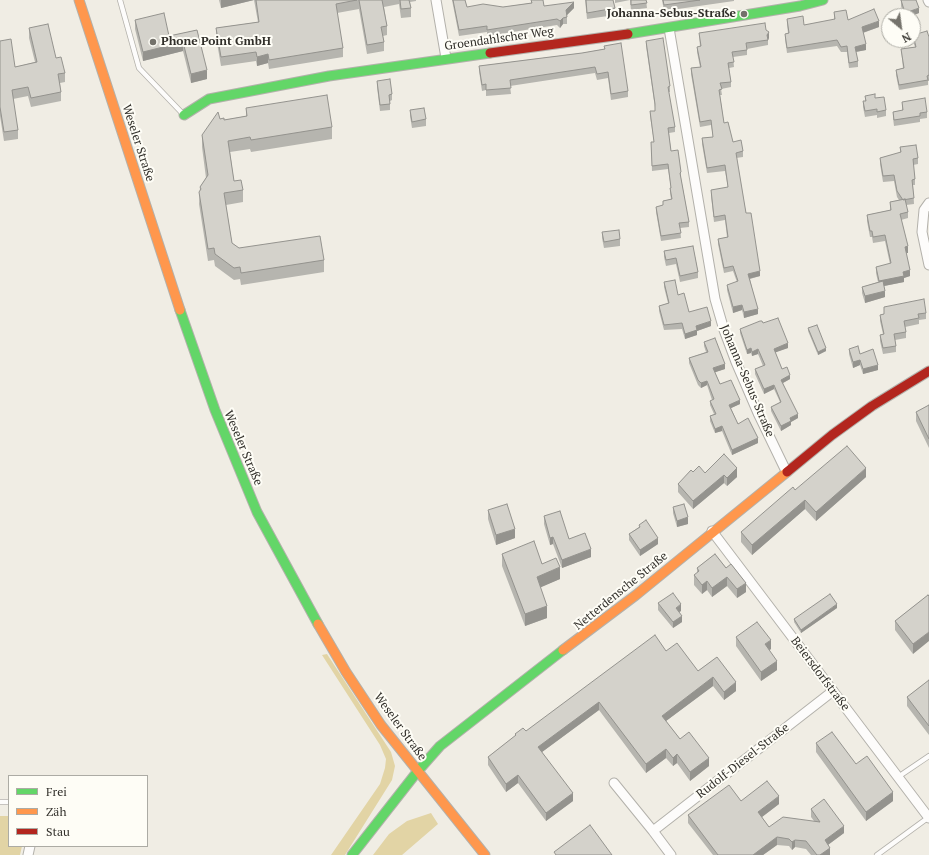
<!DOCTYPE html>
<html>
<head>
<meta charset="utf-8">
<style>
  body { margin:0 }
  #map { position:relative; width:929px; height:855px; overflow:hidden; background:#f0ede4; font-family:"PT Serif",serif }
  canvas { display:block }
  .legend { position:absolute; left:8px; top:775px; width:140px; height:72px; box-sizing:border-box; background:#fefdf6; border:1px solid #acaba4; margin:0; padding:5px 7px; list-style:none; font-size:12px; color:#312f2a }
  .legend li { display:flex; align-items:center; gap:8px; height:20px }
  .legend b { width:20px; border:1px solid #acaba4 }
  .north { position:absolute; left:881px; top:8px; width:40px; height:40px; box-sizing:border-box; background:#fefdf6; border:1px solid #acaba4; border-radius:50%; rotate:151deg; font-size:11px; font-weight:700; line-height:16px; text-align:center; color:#312f2a }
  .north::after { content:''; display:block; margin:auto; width:14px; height:18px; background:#74726b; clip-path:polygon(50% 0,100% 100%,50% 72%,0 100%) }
</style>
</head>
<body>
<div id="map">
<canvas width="929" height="855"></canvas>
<ul class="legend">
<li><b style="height:5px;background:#63d668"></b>Frei</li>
<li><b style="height:5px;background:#ff974d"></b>Zäh</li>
<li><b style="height:5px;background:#b3261e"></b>Stau</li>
</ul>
<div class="north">N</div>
</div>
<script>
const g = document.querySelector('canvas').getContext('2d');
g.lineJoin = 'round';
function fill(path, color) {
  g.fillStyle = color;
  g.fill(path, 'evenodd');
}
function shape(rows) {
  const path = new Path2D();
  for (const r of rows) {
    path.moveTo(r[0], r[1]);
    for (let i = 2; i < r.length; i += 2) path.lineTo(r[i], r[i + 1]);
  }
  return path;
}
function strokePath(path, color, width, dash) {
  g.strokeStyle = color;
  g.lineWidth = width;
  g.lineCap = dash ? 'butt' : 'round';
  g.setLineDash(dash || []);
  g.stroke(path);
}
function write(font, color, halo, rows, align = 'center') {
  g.font = font + ' "PT Serif",serif';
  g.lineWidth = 4;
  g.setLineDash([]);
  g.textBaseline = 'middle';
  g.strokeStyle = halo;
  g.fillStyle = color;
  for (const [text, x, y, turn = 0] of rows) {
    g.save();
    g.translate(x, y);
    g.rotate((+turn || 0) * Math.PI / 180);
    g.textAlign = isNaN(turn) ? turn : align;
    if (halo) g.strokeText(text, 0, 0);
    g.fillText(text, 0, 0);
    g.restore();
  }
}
fill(shape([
  [327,654,391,752,395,766,392,780,345,855,331,855,380,784,385,768,386,759,380,745,322,655],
  [431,813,438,824,402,855,373,855,389,834,407,821],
  [0,816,9,816,9,846,22,846,20,855,0,855]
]), '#e2d4a5');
const lane = shape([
  [120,0,139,68,183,114],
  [898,777,929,756],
  [0,802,9,802],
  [877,855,929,817]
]);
const street = shape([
  [436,0,446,58],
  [928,0,929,2],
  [669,28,715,299,724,330,736,362,758,413,786,471],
  [929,203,924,210,922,232,929,265],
  [712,531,929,818],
  [614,783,653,831],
  [28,855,30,846],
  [671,855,653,831,833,691]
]);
const fast = shape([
  [628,34,800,6,823,0],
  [184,115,209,99,329,76,490,53],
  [180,310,215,410,257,512,318,624],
  [352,855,417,772,440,746,563,650]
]);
const slow = shape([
  [79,0,180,310],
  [318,624,346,672,381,725,485,855],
  [563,650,636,595,787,472]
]);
const jam = shape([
  [490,53,628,34],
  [787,472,832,435,872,406,929,371]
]);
strokePath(lane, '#b3b1ab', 6);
strokePath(street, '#b3b1ab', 11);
strokePath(fast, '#b3b1ab', 11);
strokePath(slow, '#b3b1ab', 11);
strokePath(jam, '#b3b1ab', 11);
strokePath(lane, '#fdfcfb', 4.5);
strokePath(street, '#fdfcfb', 9);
strokePath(fast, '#63d668', 9);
strokePath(slow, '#ff974d', 9);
strokePath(jam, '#b3261e', 9);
fill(shape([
  [219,0,416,0,416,1,410,2,411,8,411,17,401,18,399,4,384,7,387,26,387,35,383,36,384,42,384,51,367,54,359,9,337,13,343,48,343,57,269,69,268,63,257,66,256,61,221,66,216,37,216,28,258,22,254,0,221,8],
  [452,0,465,0,467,7,503,7,531,3,531,0,544,6,574,8,567,15,567,24,563,24,560,28,557,25,487,36,487,32,459,36],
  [585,0,613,0,615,8,615,15,587,19],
  [615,0,646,0,647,8,631,10,630,0,615,3],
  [662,0,734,0,734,1,664,11],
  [901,0,919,13,911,16,904,16,901,6],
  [834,12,848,20,879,27,863,33,866,50,856,52,858,61,858,67,849,68,847,52,841,52,837,46,787,53,785,39,785,34,788,33,787,24,787,19,804,25,834,20],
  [135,20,169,36,197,30,207,79,191,83,183,51,143,61,135,29],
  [29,28,56,58,65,73,65,82,60,83,61,92,61,101,31,107,28,96,13,99,18,130,18,139,4,141,0,116,0,41,15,67,35,62,29,38],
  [766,30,769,38,768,40,768,45,747,49,747,55,733,57,734,67,729,68,731,82,731,87,721,89,722,95,720,95,724,123,733,142,743,151,743,157,736,158,746,213,760,276,750,279,758,314,744,318,742,310,733,313,727,290,727,285,737,282,733,271,724,273,718,244,718,239,727,237,725,220,714,222,711,196,711,190,728,188,725,171,707,173,702,144,702,138,713,137,711,125,700,127,691,74,691,68,700,67,697,52,697,47,700,47,699,33],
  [913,35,929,37,929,81,928,81,928,85,899,90,896,75,896,70,903,68,901,49,915,47,913,41],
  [646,41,670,86,670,92,668,92,675,127,675,132,669,133,671,151,681,172,681,178,689,222,689,227,680,228,681,238,661,241,656,212,656,207,663,206,663,201,671,199,670,193,670,188,671,188,668,169,652,171,651,142,654,142,650,116,650,111,655,111,655,108,646,46],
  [604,46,628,91,628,97,611,100,608,78,597,80,595,73,510,86,511,94,486,96,486,90,482,91,479,71,479,66,582,53,604,49],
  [377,81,392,94,392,100,390,101,390,110,380,111,377,87],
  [865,96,875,98,886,110,886,116,877,118,877,115,865,117,863,107,863,101,865,101],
  [902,102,927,112,927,118,920,119,920,122,894,126,893,118,893,112,902,110],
  [246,108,332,127,332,139,251,152,250,149,230,152,234,181,243,190,243,202,226,205,232,243,239,248,324,260,324,272,241,285,240,279,234,280,215,266,214,260,208,261,199,204,200,187,206,178,202,147,202,135,220,119,224,120,246,116],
  [410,110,426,119,426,126,412,128,410,116],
  [900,147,918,158,918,164,913,165,915,179,915,185,913,185,914,204,906,205,908,212,908,218,901,220,908,253,906,253,910,276,904,278,904,282,884,286,885,297,865,303,862,293,862,287,878,282,876,273,876,267,890,264,885,241,873,243,872,237,870,237,867,221,867,215,890,210,890,202,899,200,897,197,894,181,883,182,880,164,880,158,900,153],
  [602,232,620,239,620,246,604,248,602,238],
  [693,246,698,272,698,278,680,282,676,264,666,266,664,257,664,251],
  [664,282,678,295,689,312,711,326,697,331,697,335,685,339,682,329,664,330,659,311,659,306,668,303,664,287],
  [884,307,926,313,926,319,919,320,919,324,905,327,906,332,906,338,895,340,896,346,896,352,883,354,880,341,880,335,883,334,880,321,880,315,884,314],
  [763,323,788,348,775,352,782,369,790,379,783,383,798,418,791,422,791,425,781,431,771,411,771,407,780,402,774,389,764,394,755,374,755,369,763,366,758,354,752,356,751,353,747,354,740,333,740,329],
  [808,328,826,351,818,355,808,331],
  [704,342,725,369,715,372,720,384,740,404,731,408,738,424,758,443,732,455,722,431,715,433,710,421,710,416,714,414,710,405,710,401,712,400,707,385,701,388,698,385,689,363,689,358,706,352,704,346],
  [849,349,860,354,878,370,863,374,860,365,853,368,849,354],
  [929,405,929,448,916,421,916,412],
  [724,454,737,477,727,486,724,483,693,509,678,492,678,484,693,472,705,473],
  [866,477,816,521,805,509,752,555,741,542,741,532,795,490],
  [673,507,688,524,677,527,673,513],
  [488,510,515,538,496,545,488,519],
  [544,516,569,539,591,557,562,568,553,544,550,545,544,524],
  [639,525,658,544,640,556,629,540,629,534,639,527],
  [502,554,542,564,560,579,540,587,547,618,525,626,502,566],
  [715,554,746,592,737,598,727,586,712,597,707,590,702,594,694,585,694,575,697,573,697,568],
  [928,595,913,654,895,630,895,621],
  [658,603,681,611,679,612,682,622,673,628,658,610],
  [837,608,801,633,794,622,794,619],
  [736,637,771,649,769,650,777,670,761,681,736,646],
  [666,651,698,671,717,657,736,691,724,700,713,686,666,721,680,739,709,766,690,781,677,763,673,766,666,758,646,773,599,710,542,752,573,801,546,821,518,783,506,792,488,765,488,757,515,736,515,734,526,731],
  [929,680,929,735,907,706,907,697],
  [816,743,856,764,893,801,866,821,816,752],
  [741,801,779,804,762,817,769,827,814,821,811,817,811,809,844,833,828,845,830,855,811,855,806,849,795,847,792,850,789,846,777,845,763,855,713,855,688,823,688,815]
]), '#b6b5af');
fill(shape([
  [221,0,254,0,221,8],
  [574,2,574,8,566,16,566,10],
  [919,8,919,13,911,16,905,16,905,13],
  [563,18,563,24,560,28,560,21],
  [879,21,879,27,862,33,862,27],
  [769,32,769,38,767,41,767,35],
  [183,42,183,51,143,61,143,52],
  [866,44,866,50,855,52,855,47],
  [268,54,268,63,257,66,257,57],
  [207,70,207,79,191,83,191,74],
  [908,246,908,253,905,253,905,247],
  [910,270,910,276,904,278,904,282,879,287,879,281,903,272],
  [760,271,760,276,748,279,748,274],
  [885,291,885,297,865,303,865,296],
  [742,305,742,310,733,313,733,307],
  [758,309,758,314,744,318,744,312],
  [711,321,711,326,697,331,697,335,685,339,685,334,696,326],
  [788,343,788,348,774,353,774,349],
  [751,348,751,353,747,354,747,350],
  [826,348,826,351,818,355,818,352],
  [758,349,758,354,752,356,752,352],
  [860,360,860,365,853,368,853,362],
  [725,364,725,369,713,373,713,368],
  [878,365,878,370,863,374,863,369],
  [790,375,790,379,781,384,781,380],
  [707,381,707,385,701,388,701,383],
  [774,385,774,389,764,394,764,389],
  [740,400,740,404,729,409,729,405],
  [798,414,798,418,791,422,791,425,781,431,781,426,790,418],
  [722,426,722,431,715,433,715,429],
  [758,438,758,443,732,455,732,450],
  [737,468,737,477,727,486,727,478],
  [866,468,866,477,816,521,816,512],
  [724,475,724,483,693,509,693,501],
  [805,500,805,509,752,555,752,545],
  [688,517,688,524,677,527,677,521],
  [515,529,515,538,496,545,496,535],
  [553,537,553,544,550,545,550,538],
  [658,538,658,544,640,556,640,550],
  [591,549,591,557,562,568,562,560],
  [560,567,560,579,537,589,537,577],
  [727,577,727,586,712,597,712,588],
  [707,581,707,590,702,594,702,585],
  [746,583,746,592,737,598,737,589],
  [681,604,681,611,676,614,676,608],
  [837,604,837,608,801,633,801,630],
  [547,606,547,618,525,626,525,614],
  [682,616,682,622,673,628,673,622],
  [929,632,929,641,913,654,913,644],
  [771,640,771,649,765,653,765,644],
  [777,661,777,670,761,681,761,672],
  [713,677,713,686,662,724,662,716],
  [736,682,736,691,724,700,724,692],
  [599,702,599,710,538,755,538,747],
  [666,749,666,758,646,773,646,764],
  [677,754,677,763,673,766,673,758],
  [709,758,709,766,690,781,690,772],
  [518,775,518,783,506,792,506,784],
  [893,792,893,801,866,821,866,812],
  [573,793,573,801,546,821,546,813],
  [779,796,779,804,758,820,758,812],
  [844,826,844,833,825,847,825,840],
  [777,837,777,845,763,855,753,855],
  [795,840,795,847,792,850,792,842],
  [830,848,830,855,820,855]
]), '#94938e');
const building = shape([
  [256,0,357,0,336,4,343,48,269,60,268,54,257,57,256,52,221,57,216,28,259,22,256,0],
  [359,0,382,0,387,26,381,27,384,42,367,45,359,0],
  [400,0,409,0,411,8,401,9,400,0],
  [453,0,465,0,467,7,483,4,503,7,532,3,531,0,543,0,544,6,574,2,566,10,567,17,563,18,560,21,557,19,487,30,487,26,459,30,453,0],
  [586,0,613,0,615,8,587,13,586,0],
  [631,0,646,0,647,3,631,5,631,0],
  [663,0,700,0,664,5,663,0],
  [901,0,916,0,919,8,905,13,901,0],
  [874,9,879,21,862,27,866,44,855,47,858,61,849,63,847,46,841,47,837,40,787,48,785,34,789,33,787,19,803,16,804,25,835,19,834,12,846,10,848,20,874,9],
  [164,13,169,36,197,30,207,70,191,74,183,42,143,52,135,20,164,13],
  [765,23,766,30,769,32,767,35,768,40,746,43,747,50,732,52,734,62,728,63,731,82,720,83,722,89,719,90,724,123,728,122,733,142,741,140,743,151,736,153,746,213,751,213,760,271,748,274,758,309,744,312,742,305,733,307,727,285,738,281,733,266,724,268,718,239,728,237,725,215,714,217,711,190,728,187,725,165,707,168,702,138,713,137,711,120,700,122,691,68,701,67,697,47,701,46,699,33,765,23],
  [48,24,56,58,61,57,65,73,58,74,61,92,31,98,28,87,12,90,18,130,4,132,0,107,0,41,11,39,15,67,37,62,29,28,48,24],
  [927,31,929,37,929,75,927,76,928,80,899,85,896,70,904,68,901,49,916,47,913,35,927,31],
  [663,38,670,86,668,87,675,127,668,128,671,151,678,150,681,172,680,173,689,222,679,223,681,233,661,236,656,207,663,205,663,201,672,199,670,188,671,188,668,164,652,166,651,142,654,142,650,111,655,111,655,104,646,41,663,38],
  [621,43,628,91,611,94,608,72,597,74,595,67,510,80,511,88,486,90,486,84,482,85,479,66,582,53,605,49,604,46,621,43],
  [390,79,392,94,389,95,390,104,380,105,377,81,390,79],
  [875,94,875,98,884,97,886,110,877,112,877,109,865,111,863,101,866,101,865,96,875,94],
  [327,95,332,127,251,140,250,137,228,141,234,181,241,180,243,190,224,193,232,243,239,248,320,236,324,260,241,273,240,267,234,268,215,254,214,248,208,249,199,192,201,189,200,187,208,175,202,135,218,112,220,119,224,118,224,120,247,116,246,108,327,95],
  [925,98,927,112,920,113,920,116,894,120,893,112,903,110,902,102,925,98],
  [424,108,426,119,412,122,410,110,424,108],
  [916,145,918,158,913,159,915,179,912,180,914,198,903,200,897,191,894,175,883,176,880,158,901,152,900,147,916,145],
  [905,199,908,212,900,214,908,246,905,247,910,270,903,272,904,276,879,281,876,267,891,263,885,235,873,237,872,231,870,231,867,215,891,210,890,202,905,199],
  [619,230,620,239,604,242,602,232,619,230],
  [693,246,698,272,680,276,676,258,666,260,664,251,693,246],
  [675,280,678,295,684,293,689,312,707,307,711,321,696,326,697,330,685,334,682,323,664,325,659,306,669,303,664,282,675,280],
  [883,281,885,291,865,296,862,287,883,281],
  [924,299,926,313,918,314,919,318,904,321,906,332,894,334,896,346,883,348,880,335,884,334,880,315,884,314,884,307,924,299],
  [778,318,788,343,774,349,782,369,787,367,790,375,781,380,798,414,790,418,791,421,781,426,771,407,781,402,774,385,764,389,755,369,765,365,758,349,752,352,751,348,747,350,740,329,760,321,762,321,763,323,778,318],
  [817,325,826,348,818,352,808,328,817,325],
  [715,338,725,364,713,368,720,384,731,380,740,400,729,405,738,424,748,418,758,438,732,450,722,426,715,429,710,416,716,414,710,401,714,399,707,381,701,383,698,380,689,358,708,352,704,342,715,338],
  [858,346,860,354,873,349,878,365,863,369,860,360,853,362,849,349,858,346],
  [929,405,929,439,916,412,929,405],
  [847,446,866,468,816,512,805,500,752,545,741,532,793,487,795,490,847,446],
  [724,454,737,468,727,478,724,475,693,501,678,484,691,470,693,472,699,466,705,473,724,454],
  [507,504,515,529,496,535,488,510,507,504],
  [684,504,688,517,677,521,673,507,684,504],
  [560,511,569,539,585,533,591,549,562,560,553,537,550,538,544,516,560,511],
  [646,520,658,538,640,550,629,534,640,527,639,525,646,520],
  [534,541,542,564,556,558,560,567,537,577,547,606,525,614,502,554,534,541],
  [715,554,726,568,731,564,746,583,737,589,727,577,712,588,707,581,702,585,694,575,699,571,697,568,715,554],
  [673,593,681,604,676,608,682,616,673,622,658,603,673,593],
  [830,594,837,604,801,630,794,619,830,594],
  [928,595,929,596,929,632,913,644,895,621,928,595],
  [757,622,771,640,765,644,777,661,761,672,736,637,757,622],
  [655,635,666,651,677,643,698,671,717,657,736,682,724,692,713,677,662,716,680,739,689,732,709,758,690,772,677,754,673,758,666,749,646,764,599,702,538,747,573,793,546,813,518,775,506,784,488,757,516,735,515,734,523,728,526,731,655,635],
  [929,680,929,726,907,697,929,680],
  [832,732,856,764,867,756,893,792,866,812,816,743,832,732],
  [767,781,779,796,758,812,769,827,783,817,820,822,811,809,824,799,844,826,825,840,830,848,820,855,817,855,806,841,795,840,792,842,789,839,777,837,753,855,718,855,688,815,729,785,741,801,767,781],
  [590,825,612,855,556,855,554,852,590,825]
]);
fill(building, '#d4d2cb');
strokePath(building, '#94938e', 1);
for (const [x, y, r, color] of [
  [744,14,4,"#74726b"],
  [153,42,4,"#74726b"]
]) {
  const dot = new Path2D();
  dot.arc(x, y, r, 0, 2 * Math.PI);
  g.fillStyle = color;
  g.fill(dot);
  strokePath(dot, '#fefdf6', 1.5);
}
write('bold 12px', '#312f2a', '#fefdf6', [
  ["Johanna-Sebus-Straße",736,14],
  ["Phone Point GmbH",161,42,"left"]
], 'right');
write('12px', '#312f2a', '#fefdf6', [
  ["Groendahlscher Weg",499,39,-8],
  ["Weseler Straße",138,143,72],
  ["Johanna-Sebus-Straße",747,381,67],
  ["Weseler Straße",243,448,67],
  ["Netterdensche Straße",621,591,-39],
  ["Beiersdorfstraße",820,674,53],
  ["Weseler Straße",400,727,54],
  ["Rudolf-Diesel-Straße",743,761,-38]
]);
</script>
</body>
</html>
